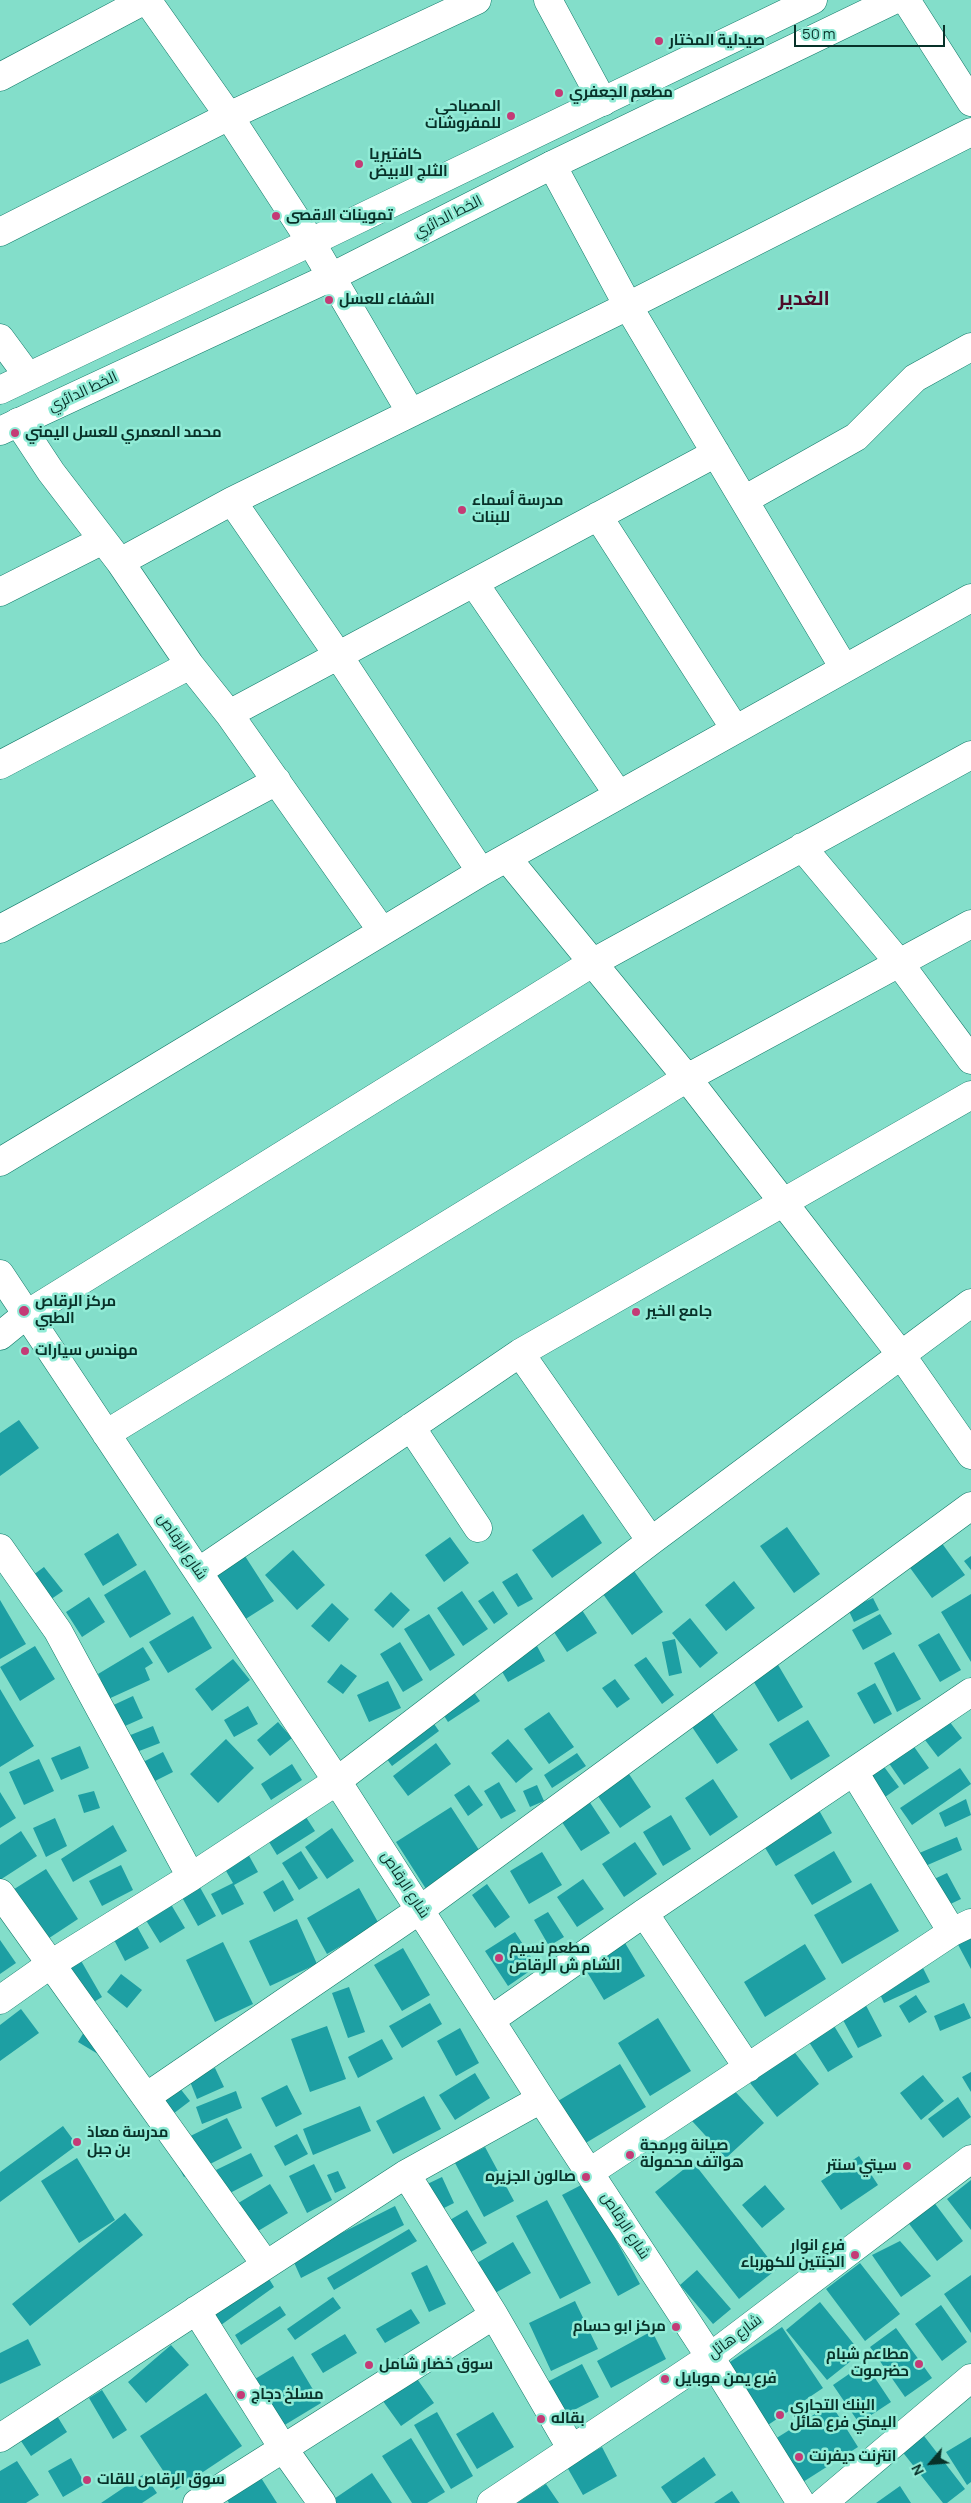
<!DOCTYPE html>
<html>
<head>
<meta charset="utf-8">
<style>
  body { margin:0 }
  #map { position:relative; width:971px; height:2503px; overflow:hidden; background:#83deca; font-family:Manrope,sans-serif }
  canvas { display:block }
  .north { position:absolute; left:906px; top:2438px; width:50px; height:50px; -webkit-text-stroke:4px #91ebd6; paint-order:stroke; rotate:243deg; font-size:14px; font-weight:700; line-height:20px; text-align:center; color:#083129 }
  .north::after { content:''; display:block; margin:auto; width:18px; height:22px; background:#083129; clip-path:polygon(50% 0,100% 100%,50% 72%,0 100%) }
  .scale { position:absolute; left:794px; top:25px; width:151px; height:22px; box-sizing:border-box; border:2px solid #083129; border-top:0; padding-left:6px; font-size:15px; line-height:18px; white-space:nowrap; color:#083129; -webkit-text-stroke:4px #91ebd6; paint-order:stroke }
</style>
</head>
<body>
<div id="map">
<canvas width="971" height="2503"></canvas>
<div class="north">N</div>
<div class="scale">50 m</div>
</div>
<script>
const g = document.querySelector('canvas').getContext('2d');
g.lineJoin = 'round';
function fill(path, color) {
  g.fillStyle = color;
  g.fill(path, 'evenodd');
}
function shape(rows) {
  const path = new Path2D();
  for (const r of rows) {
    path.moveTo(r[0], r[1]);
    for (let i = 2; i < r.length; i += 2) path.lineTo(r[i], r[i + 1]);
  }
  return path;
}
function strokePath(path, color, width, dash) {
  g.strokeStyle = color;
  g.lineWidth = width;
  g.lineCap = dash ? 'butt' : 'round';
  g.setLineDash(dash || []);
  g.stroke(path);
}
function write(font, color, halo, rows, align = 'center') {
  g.font = font + ' Manrope,Cairo,sans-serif';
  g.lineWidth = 5;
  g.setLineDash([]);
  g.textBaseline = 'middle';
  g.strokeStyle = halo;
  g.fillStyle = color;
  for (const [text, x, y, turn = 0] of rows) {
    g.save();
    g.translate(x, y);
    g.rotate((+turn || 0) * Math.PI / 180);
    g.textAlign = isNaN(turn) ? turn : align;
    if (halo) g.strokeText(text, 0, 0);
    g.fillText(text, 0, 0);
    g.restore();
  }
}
fill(shape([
  [19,1420,39,1448,0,1476,0,1433],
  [583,1514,602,1543,552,1578,532,1550],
  [787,1527,820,1574,794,1593,760,1546],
  [118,1533,137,1565,103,1586,84,1554],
  [450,1537,469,1563,444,1582,425,1555],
  [941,1542,965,1575,932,1598,908,1565],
  [293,1550,325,1585,297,1610,265,1575],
  [245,1556,274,1601,244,1620,215,1575],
  [971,1556,971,1570,964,1561],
  [44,1567,63,1591,47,1602,29,1578],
  [145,1570,171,1614,130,1638,104,1595],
  [634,1571,663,1612,632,1635,603,1594],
  [517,1573,533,1599,518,1607,502,1582],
  [734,1581,755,1608,726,1631,705,1605],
  [462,1591,488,1629,463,1646,437,1608],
  [493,1591,508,1614,494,1624,478,1601],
  [391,1592,410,1610,393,1628,374,1610],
  [971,1594,971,1662,941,1612],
  [89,1597,105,1622,82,1637,66,1612],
  [873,1598,879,1610,854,1622,848,1609],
  [0,1600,26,1644,0,1659],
  [332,1603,349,1619,329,1642,311,1626],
  [580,1607,597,1633,567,1652,550,1626],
  [429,1614,455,1655,430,1671,404,1629],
  [880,1614,892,1634,863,1650,852,1630],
  [193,1616,212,1648,168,1673,149,1642],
  [690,1618,718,1653,700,1668,672,1633],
  [939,1633,961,1670,940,1682,918,1645],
  [675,1639,682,1673,669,1676,662,1642],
  [400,1642,423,1680,403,1692,380,1654],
  [35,1646,55,1679,20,1701,0,1667],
  [537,1646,545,1661,508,1682,500,1668],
  [143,1647,153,1663,145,1668,150,1680,93,1706,85,1687,101,1680,98,1674],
  [894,1652,921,1699,897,1712,874,1663],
  [646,1657,674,1695,662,1704,634,1665],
  [774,1658,803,1707,778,1722,749,1674],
  [233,1659,250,1680,212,1711,195,1689],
  [341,1664,357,1676,343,1694,327,1682],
  [615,1679,630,1699,617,1708,602,1688],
  [388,1681,401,1708,369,1722,357,1695],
  [875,1683,892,1714,874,1724,857,1693],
  [468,1684,480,1701,448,1722,437,1705],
  [0,1689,34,1746,0,1767],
  [133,1696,143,1718,116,1730,107,1708],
  [704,1701,738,1750,717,1764,684,1715],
  [248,1706,258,1724,234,1737,224,1720],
  [425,1711,439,1731,392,1766,378,1747],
  [549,1712,574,1747,549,1764,524,1729],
  [946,1717,962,1738,938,1757,922,1736],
  [808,1720,830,1756,791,1780,769,1744],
  [278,1722,292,1738,270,1756,257,1740],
  [153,1726,160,1743,134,1753,128,1736],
  [226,1739,254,1768,218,1803,190,1774],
  [508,1739,533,1769,516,1783,491,1753],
  [910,1741,929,1768,904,1785,886,1759],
  [436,1743,451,1764,408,1796,393,1776],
  [80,1746,89,1768,61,1780,51,1758],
  [163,1752,173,1772,147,1785,137,1765],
  [577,1753,586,1766,552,1788,544,1775],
  [39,1759,54,1791,24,1805,9,1772],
  [292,1764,302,1780,271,1800,261,1784],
  [882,1764,899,1787,870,1808,853,1785],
  [960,1768,971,1784,912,1825,900,1808],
  [627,1771,651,1807,620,1828,595,1792],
  [713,1779,738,1817,710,1836,685,1798],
  [499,1782,516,1811,501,1819,484,1791],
  [469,1785,483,1805,468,1816,454,1795],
  [537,1785,544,1801,530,1807,523,1791],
  [94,1791,100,1808,84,1813,78,1795],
  [0,1792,16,1818,0,1828],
  [587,1798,610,1833,581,1851,558,1816],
  [812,1798,832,1833,776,1866,755,1831],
  [966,1799,971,1815,945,1827,939,1813],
  [451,1807,483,1856,428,1892,396,1842],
  [304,1814,315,1831,277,1855,266,1837],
  [671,1815,691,1849,663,1866,643,1832],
  [55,1818,67,1846,46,1857,33,1828],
  [113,1825,127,1851,73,1882,61,1859],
  [332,1828,354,1861,327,1879,305,1847],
  [21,1831,37,1856,0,1880,0,1845],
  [957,1837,962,1850,923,1867,917,1854],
  [635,1842,657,1874,624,1897,602,1864],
  [242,1843,258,1872,234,1885,244,1904,222,1915,211,1894,233,1883,218,1857],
  [301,1851,318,1878,299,1890,282,1863],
  [834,1851,852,1882,812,1905,794,1875],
  [542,1852,562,1885,529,1904,510,1871],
  [121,1865,133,1890,102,1906,89,1881],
  [46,1869,78,1919,31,1950,0,1898],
  [947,1873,961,1899,942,1908,928,1882],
  [583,1879,604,1909,577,1927,557,1897],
  [283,1880,294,1900,274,1912,263,1892],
  [197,1882,216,1916,198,1926,179,1892],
  [871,1883,899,1931,842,1964,814,1915],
  [487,1884,510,1917,495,1928,472,1895],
  [359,1888,379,1924,327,1954,307,1918],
  [169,1901,185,1928,160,1943,144,1917],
  [548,1912,564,1937,549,1946,534,1920],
  [297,1919,317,1964,270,1986,249,1941],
  [134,1921,149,1948,125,1961,111,1934],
  [971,1930,971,1969,955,1939],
  [515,1932,537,1966,508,1986,485,1951],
  [622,1938,645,1976,604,2000,581,1962],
  [0,1940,16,1963,0,1974],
  [223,1942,253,2004,215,2022,186,1960],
  [805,1944,826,1979,765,2017,744,1982],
  [403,1948,430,1995,402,2011,374,1965],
  [916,1954,930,1982,884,2003,871,1975],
  [80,1959,102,1997,74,2014,51,1976],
  [121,1974,142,1990,127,2008,107,1992],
  [349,1987,365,2032,348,2038,332,1993],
  [859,1992,882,2036,858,2048,835,2005],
  [916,1995,927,2012,909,2023,899,2006],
  [430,2003,442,2024,402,2048,389,2026],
  [964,2003,971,2018,940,2031,934,2016],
  [21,2009,39,2033,0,2061,0,2025],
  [828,2016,853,2057,828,2072,802,2031],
  [93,2017,118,2031,103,2057,78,2042],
  [658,2018,691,2071,650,2096,618,2043],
  [327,2026,346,2079,310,2092,291,2039],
  [460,2028,479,2063,456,2076,437,2041],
  [782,2036,819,2084,777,2117,739,2069],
  [382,2039,393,2059,358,2078,348,2057],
  [620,2064,646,2107,584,2144,558,2101],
  [215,2068,224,2087,197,2099,189,2079],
  [971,2072,971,2092,962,2077],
  [475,2073,490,2098,455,2120,439,2095],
  [720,2075,764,2123,726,2158,682,2110],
  [923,2075,944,2101,921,2120,900,2093],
  [287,2085,302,2114,276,2127,261,2098],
  [179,2087,190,2101,169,2117,158,2103],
  [236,2091,242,2108,202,2124,196,2107],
  [424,2096,441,2129,393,2154,376,2121],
  [958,2097,971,2117,943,2138,928,2119],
  [360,2106,371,2131,313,2155,303,2129],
  [227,2118,242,2148,184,2177,168,2147],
  [63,2126,77,2145,0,2202,0,2172],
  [297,2134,308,2154,285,2166,274,2146],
  [485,2147,514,2201,484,2217,455,2163],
  [251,2153,263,2176,228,2194,216,2170],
  [859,2156,878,2185,841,2210,821,2181],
  [77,2158,115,2220,79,2243,41,2181],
  [693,2162,777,2269,739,2299,655,2192],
  [314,2164,332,2200,307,2213,289,2176],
  [338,2171,346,2188,335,2193,327,2175],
  [442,2177,454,2203,434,2213,421,2187],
  [971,2180,971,2230,947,2199],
  [585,2183,640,2284,618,2296,562,2195],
  [270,2184,288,2213,253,2234,235,2205],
  [765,2185,785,2209,762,2228,742,2205],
  [547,2200,591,2283,560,2299,516,2216],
  [933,2201,963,2241,937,2261,907,2221],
  [395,2206,404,2225,301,2278,292,2258],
  [467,2210,487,2243,462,2257,443,2224],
  [125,2213,143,2235,30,2326,12,2304],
  [409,2229,417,2241,334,2290,327,2278],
  [900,2241,931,2276,901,2297,872,2255],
  [513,2242,531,2273,488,2297,470,2267],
  [860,2263,900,2314,865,2341,826,2289],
  [427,2265,446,2304,429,2312,411,2273],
  [697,2270,731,2309,713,2324,680,2285],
  [266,2274,274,2287,221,2325,212,2313],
  [971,2275,971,2333,944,2294],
  [333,2297,341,2308,295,2340,287,2329],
  [575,2301,598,2349,551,2371,529,2323],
  [820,2302,861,2353,827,2380,786,2330],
  [941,2305,967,2342,942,2361,915,2324],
  [280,2306,286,2315,241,2345,235,2335],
  [411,2309,420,2323,385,2343,376,2329],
  [782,2327,823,2388,762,2429,721,2368],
  [896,2328,932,2378,905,2397,870,2347],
  [652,2331,666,2359,611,2388,597,2361],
  [345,2334,357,2353,323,2373,311,2354],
  [28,2339,41,2365,0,2384,0,2353],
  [171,2345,189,2365,146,2403,128,2382],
  [293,2356,321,2403,283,2426,255,2379],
  [865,2363,891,2402,859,2423,833,2385],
  [582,2364,599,2397,551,2422,534,2389],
  [413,2373,434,2403,401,2426,380,2397],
  [102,2390,127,2430,113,2439,89,2398],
  [206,2393,242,2446,176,2490,140,2436],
  [831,2404,858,2447,803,2482,775,2439],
  [54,2411,67,2432,31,2456,17,2435],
  [437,2412,473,2476,451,2489,414,2425],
  [493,2412,514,2447,477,2469,456,2434],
  [914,2423,965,2489,947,2503,943,2503,893,2440],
  [971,2437,971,2482,967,2485,946,2452],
  [411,2438,445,2492,427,2503,412,2503,382,2456],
  [602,2447,617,2476,583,2495,567,2467],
  [704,2457,716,2475,676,2503,672,2503,661,2487],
  [71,2458,85,2484,63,2497,48,2471],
  [17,2461,39,2495,26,2503,0,2503,0,2471],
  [258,2473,277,2503,229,2503,224,2495],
  [372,2473,392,2503,332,2503,331,2501],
  [144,2474,157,2493,142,2503,101,2503],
  [546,2484,559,2503,517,2503],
  [900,2486,911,2503,876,2503],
  [732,2491,740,2503,714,2503]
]), '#1d9fa3');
const minor = shape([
  [147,0,229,116,311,242,411,413],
  [548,0,603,102],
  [906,0,971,102],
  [0,77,145,0],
  [552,165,628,306,844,668],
  [0,232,229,116,477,0],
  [0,338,28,376],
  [18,422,51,472,120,562,190,665,229,714,382,931],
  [744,500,856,437,915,378,971,347],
  [232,501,338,655,481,872],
  [598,516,735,729],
  [120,562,232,501,628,306,971,132],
  [474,583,618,794],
  [0,592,103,540],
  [229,714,716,453],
  [0,765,190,665],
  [802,847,900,964,971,1060],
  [507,858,687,1078,783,1202,902,1356,971,1455],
  [0,929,277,781],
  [0,1162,481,872,971,598],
  [0,1274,337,1781,541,2099,710,2357,801,2503],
  [0,1336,27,1314,592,963,971,755],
  [520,1353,651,1541],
  [411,1427,478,1528],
  [106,1434,687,1078,971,924],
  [0,1548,58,1631,191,1877],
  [198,1572,520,1353,971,1095],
  [854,1772,952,1932],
  [0,1893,266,2265],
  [644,1913,748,2068],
  [0,2000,51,1964,191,1877,337,1781,651,1541,971,1303],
  [492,2019,644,1913,971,1692],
  [146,2097,421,1909,971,1506],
  [590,2172,952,1932,971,1923],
  [406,2174,494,2315,571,2448],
  [196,2310,283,2448,322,2503],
  [0,2438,406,2174,541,2099],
  [197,2503,494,2315],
  [491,2503,710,2357,971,2159],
  [823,2503,971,2378]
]);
const major = shape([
  [0,390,311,242,813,0],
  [0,431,333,276,552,165,894,0]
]);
strokePath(minor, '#117a69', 29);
strokePath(major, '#117a69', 29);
strokePath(minor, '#fff', 28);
strokePath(major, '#fff', 28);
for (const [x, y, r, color] of [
  [659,41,5,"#c43b76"],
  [559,93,5,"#c43b76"],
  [511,116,5,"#c43b76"],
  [359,164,5,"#c43b76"],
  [276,216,5,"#c43b76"],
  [329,300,5,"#c43b76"],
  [15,433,5,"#c43b76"],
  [462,510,5,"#c43b76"],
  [24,1311,6,"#c43b76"],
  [636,1312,5,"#c43b76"],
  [25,1351,5,"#c43b76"],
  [499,1958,5,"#c43b76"],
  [77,2142,5,"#c43b76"],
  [630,2155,5,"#c43b76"],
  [907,2166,5,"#c43b76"],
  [586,2177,5,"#c43b76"],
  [855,2255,5,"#c43b76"],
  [676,2327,5,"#c43b76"],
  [919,2364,5,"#c43b76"],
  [369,2365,5,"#c43b76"],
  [665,2379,5,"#c43b76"],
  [241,2395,5,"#c43b76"],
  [780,2415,5,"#c43b76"],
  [541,2419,5,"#c43b76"],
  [799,2457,5,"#c43b76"],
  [87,2480,5,"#c43b76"]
]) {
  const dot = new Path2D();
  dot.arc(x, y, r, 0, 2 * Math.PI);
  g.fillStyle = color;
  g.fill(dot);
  strokePath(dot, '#91ebd6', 2);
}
write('bold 15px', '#083129', '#91ebd6', [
  ["صيدلية المختار",669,41],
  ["مطعم الجعفري",569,93],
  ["المصباحي",501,107,"right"],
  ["للمفروشات",501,124,"right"],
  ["كافتيريا",369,155],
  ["الثلج الابيض",369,172],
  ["تموينات الاقصى",286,216],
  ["الشفاء للعسل",339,300],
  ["محمد المعمري للعسل اليمني",25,433],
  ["مدرسة أسماء",472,501],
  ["للبنات",472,518],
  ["مركز الرقاص",35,1302],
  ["الطبي",35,1319],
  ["جامع الخير",646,1312],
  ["مهندس سيارات",35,1351],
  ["مطعم نسيم",509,1949],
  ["الشام ش الرقاص",509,1966],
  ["مدرسة معاذ",87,2133],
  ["بن جبل",87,2150],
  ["صيانة وبرمجة",640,2146],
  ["هواتف محمولة",640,2163],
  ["سيتي سنتر",897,2166,"right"],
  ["صالون الجزيره",576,2177,"right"],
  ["فرع انوار",845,2246,"right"],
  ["الجنتين للكهرباء",845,2263,"right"],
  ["مركز ابو حسام",666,2327,"right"],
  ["مطاعم شبام",909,2355,"right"],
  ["حضرموت",909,2372,"right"],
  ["سوق خضار شامل",379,2365],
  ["فرع يمن موبايل",675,2379],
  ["مسلخ دجاج",251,2395],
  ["البنك التجاري",790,2406],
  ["اليمني فرع هائل",790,2423],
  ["بقاله",551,2419],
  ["انترنت ديفرنت",809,2457],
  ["سوق الرقاص للقات",97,2480]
], 'left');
write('15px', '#083129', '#91ebd6', [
  ["الخط الدائري",448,217,-27],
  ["الخط الدائري",83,392,-25],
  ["شارع الرقاص",182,1547,56],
  ["شارع الرقاص",405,1885,57],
  ["شارع الرقاص",625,2226,57],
  ["شارع هائل",735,2337,-37]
]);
write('bold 20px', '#4d0b29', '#91ebd6', [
  ["الغدير",804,299]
]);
</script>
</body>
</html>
